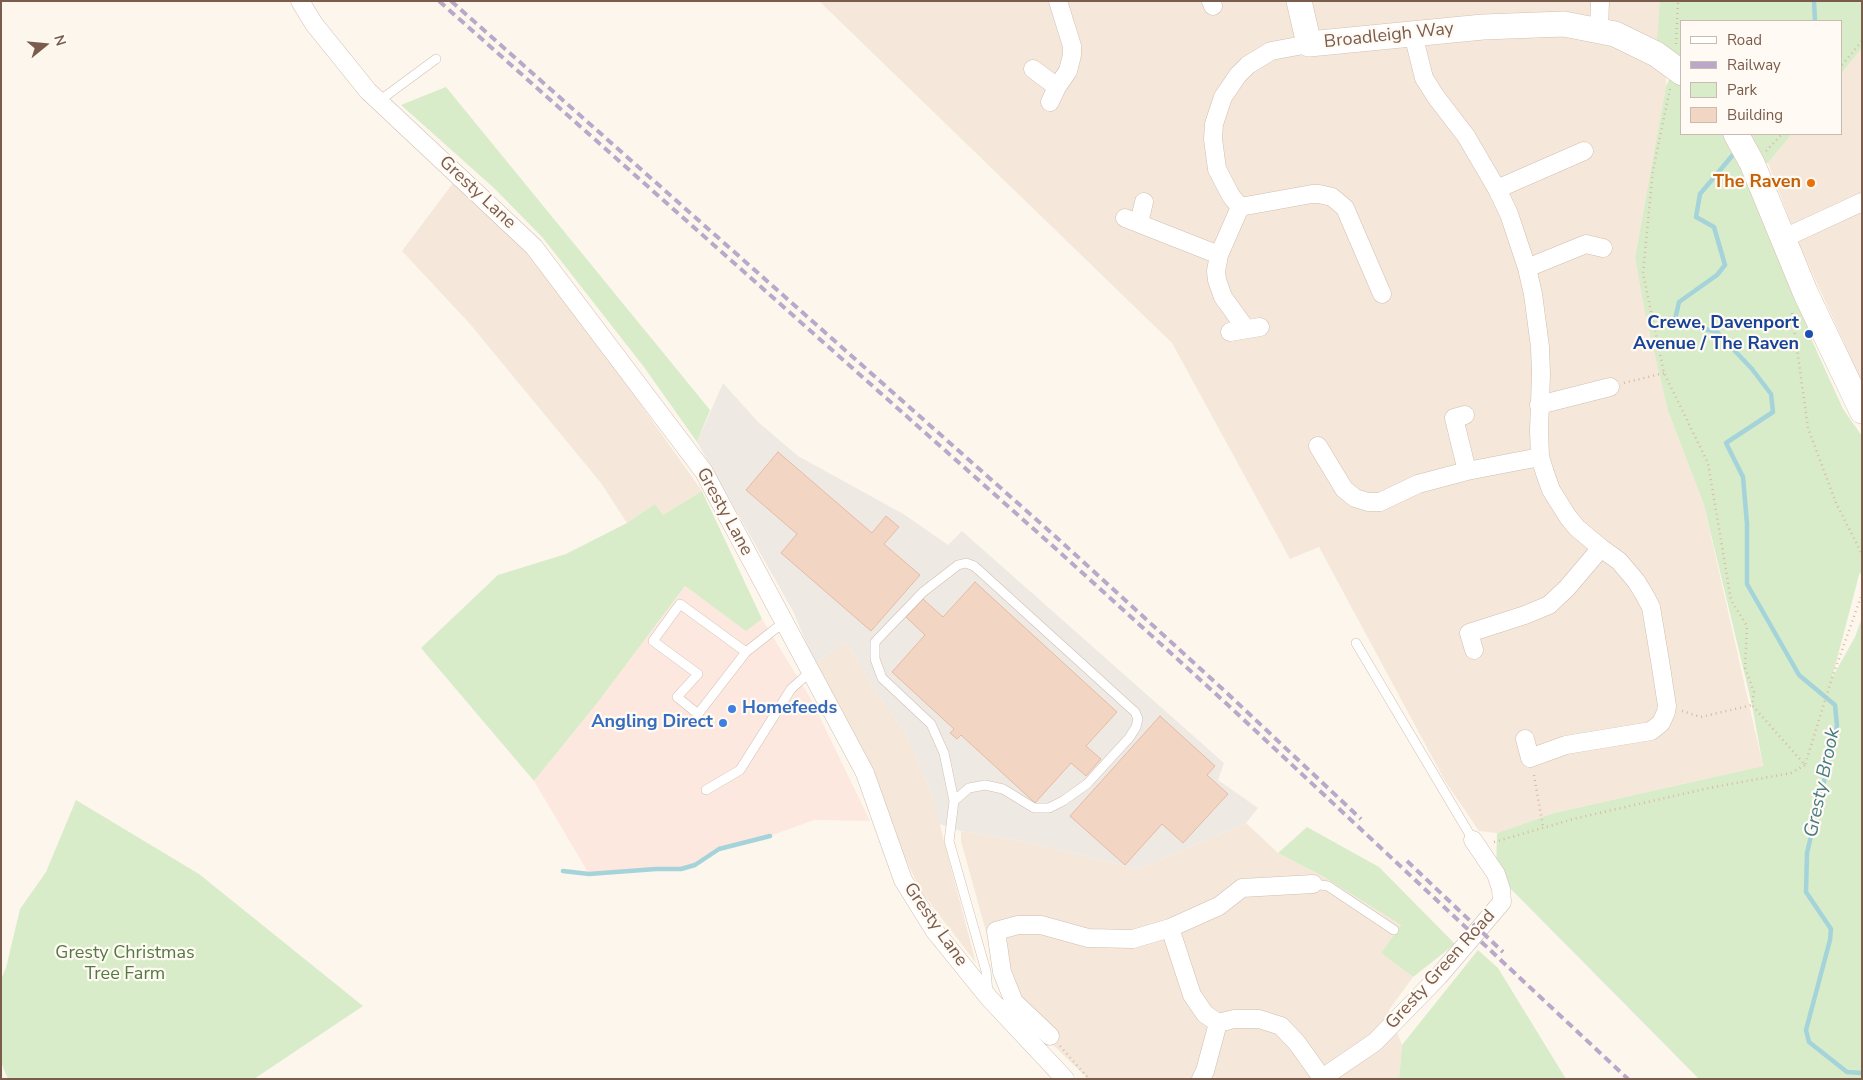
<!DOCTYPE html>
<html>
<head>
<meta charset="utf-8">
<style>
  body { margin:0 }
  #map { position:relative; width:1863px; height:1080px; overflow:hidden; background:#fdf6ec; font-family:"Nunito Sans",sans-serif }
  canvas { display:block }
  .frame { position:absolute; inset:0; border:2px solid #7a5c4d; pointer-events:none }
  .legend { position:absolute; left:1680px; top:20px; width:162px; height:115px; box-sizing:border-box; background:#fffaf3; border:1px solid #cabbb1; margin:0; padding:6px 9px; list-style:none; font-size:15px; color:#7a5c4d }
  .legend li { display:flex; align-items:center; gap:10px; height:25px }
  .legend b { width:25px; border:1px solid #cabbb1 }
  .north { position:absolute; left:20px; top:20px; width:50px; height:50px; -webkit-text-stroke:4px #fffaf3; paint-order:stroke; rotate:73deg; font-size:14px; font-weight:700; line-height:20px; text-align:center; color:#7a5c4d }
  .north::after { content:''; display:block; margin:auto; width:18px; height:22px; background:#7a5c4d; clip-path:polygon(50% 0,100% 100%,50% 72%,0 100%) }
</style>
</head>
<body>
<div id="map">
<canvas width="1863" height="1080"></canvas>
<div class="frame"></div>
<ul class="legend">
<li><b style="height:6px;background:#fff"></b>Road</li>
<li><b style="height:6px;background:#b9a8c9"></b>Railway</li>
<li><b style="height:14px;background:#d8ecc9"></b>Park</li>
<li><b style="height:14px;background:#f3d5c3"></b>Building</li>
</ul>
<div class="north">N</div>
</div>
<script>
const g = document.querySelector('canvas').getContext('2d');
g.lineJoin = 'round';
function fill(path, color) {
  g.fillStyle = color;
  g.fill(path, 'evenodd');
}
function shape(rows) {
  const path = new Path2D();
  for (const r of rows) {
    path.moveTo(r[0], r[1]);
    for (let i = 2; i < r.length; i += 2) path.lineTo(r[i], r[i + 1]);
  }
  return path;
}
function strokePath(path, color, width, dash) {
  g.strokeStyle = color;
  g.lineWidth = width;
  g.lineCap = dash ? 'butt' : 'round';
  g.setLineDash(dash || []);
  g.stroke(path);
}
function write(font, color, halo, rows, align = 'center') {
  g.font = font + ' "Nunito Sans",sans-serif';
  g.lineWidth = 4.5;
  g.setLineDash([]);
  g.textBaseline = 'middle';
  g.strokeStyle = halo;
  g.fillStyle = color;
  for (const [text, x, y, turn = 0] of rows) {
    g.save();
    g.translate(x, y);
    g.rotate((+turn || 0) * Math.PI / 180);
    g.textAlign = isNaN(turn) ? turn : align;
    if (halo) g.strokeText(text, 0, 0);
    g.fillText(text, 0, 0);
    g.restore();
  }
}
fill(shape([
  [819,1,1667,1,1666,86,1635,257,1668,411,1704,505,1763,766,1554,813,1497,833,1479,831,1445,781,1319,547,1290,559,1172,343],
  [1862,48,1862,382,1799,244,1768,163,1792,134,1842,134,1842,73],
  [453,183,531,252,575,312,702,491,663,515,655,504,627,523,601,483,470,324,402,251],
  [846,641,875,690,908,737,932,795,976,963,920,890,815,664],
  [1246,823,1278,853,1324,877,1401,925,1381,953,1413,977,1389,1010,1402,1045,1399,1079,1088,1079,1004,997,961,841,961,831,1031,843,1138,869]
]), '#f5e8da');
fill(shape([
  [685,586,746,630,762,619,811,699,870,821,814,820,770,836,719,849,695,865,681,869,656,869,589,874,534,781,598,702]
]), '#fde8e0');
fill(shape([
  [723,383,758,422,798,456,905,515,948,545,962,531,1224,763,1218,780,1258,808,1246,823,1138,869,1031,843,961,831,939,824,932,795,908,737,875,690,846,641,815,664,793,611,697,442]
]), '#efe9e4');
fill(shape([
  [1660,1,1862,1,1862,48,1842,73,1842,21,1682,21,1682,134,1792,134,1768,163,1752,163,1806,294,1809,334,1843,409,1862,436,1862,571,1859,575,1832,678,1855,637,1862,618,1862,1079,1699,1079,1496,874,1497,833,1554,813,1763,766,1752,705,1704,505,1668,411,1645,312,1635,257,1666,86,1675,67,1656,54],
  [446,87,710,410,697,442,644,367,543,238,494,188,401,105],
  [702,491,762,619,746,631,685,586,598,702,534,781,421,648,498,575,566,554,627,523,655,504,663,515],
  [76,800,199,874,363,1006,254,1079,8,1079,1,1062,1,979,6,968,20,909,46,872],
  [1307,827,1379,867,1455,944,1413,977,1381,953,1401,925,1324,877,1278,853],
  [1478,950,1498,968,1566,1079,1399,1079,1402,1045]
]), '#d8ecc9');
strokePath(shape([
  [1814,1,1815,21],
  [1737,150,1700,194,1696,217,1714,227,1725,265,1717,275,1679,302,1675,320,1675,322,1717,332,1752,369,1771,394,1773,412,1726,443,1743,477,1747,524,1747,584,1799,675,1835,705,1837,726,1807,853,1806,892,1831,929,1830,940,1806,1030,1809,1042,1847,1072,1862,1073],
  [563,871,589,874,656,869,681,869,695,865,719,849,770,836]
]), '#a5d3da', 4.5);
const building = shape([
  [778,452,872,533,886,516,899,527,884,544,920,575,871,631,781,553,797,534,746,490,778,452],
  [975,582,1117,712,1086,746,1101,759,1086,776,1071,763,1035,803,961,735,957,739,950,733,954,729,892,672,925,635,906,617,923,599,943,617,975,582],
  [1160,716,1215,766,1207,775,1228,794,1183,843,1162,824,1125,865,1070,816,1160,716]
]);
fill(building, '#f3d5c3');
strokePath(building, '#e6bba3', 1);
const lane = shape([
  [379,101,436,59],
  [1356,643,1473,840],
  [746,652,680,604,653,641,698,674,677,697,698,714,746,652,784,622],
  [706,790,740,770,791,689,811,671],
  [954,801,969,788,985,785,1003,789,1034,808,1049,808,1063,801,1087,784,1129,738,1136,727,1138,719,1135,712,983,574,974,566,966,563,958,565,923,592,875,642,875,659,882,678,931,724,944,753,954,801,949,841,986,971,988,993],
  [1313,884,1328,886,1394,930]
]);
const street = shape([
  [300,1,314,24,368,91,534,247,704,472,865,773,903,880,934,930,989,998,1065,1079],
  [1211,1,1213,6],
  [1599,30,1600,1],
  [1413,34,1424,78,1436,97,1466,136,1497,189,1509,214,1527,268,1533,294,1540,347,1541,374,1539,431,1540,457,1545,473,1551,490,1568,517,1577,528,1601,548,1619,561,1636,581,1644,594,1651,607,1661,667,1667,706,1666,712,1661,723,1651,731,1566,745,1530,758,1525,739],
  [1033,69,1057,87],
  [1050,102,1057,87,1068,71,1072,55,1072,46,1058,1],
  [1497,189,1584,151],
  [1240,207,1312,194,1319,194,1332,197,1345,208,1382,294],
  [1125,218,1219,255],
  [1139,223,1144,202],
  [1782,239,1862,202],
  [1527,268,1586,244,1603,248],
  [1246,329,1223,297,1217,280,1216,271,1219,255,1240,207,1231,196,1217,169,1213,139,1214,124,1223,97,1238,75,1248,65,1271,51,1309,44],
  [1230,332,1260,327],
  [1539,405,1610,387],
  [1465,415,1454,418,1467,471],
  [1318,446,1344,489,1355,498,1368,502,1380,502,1418,484,1467,471,1540,457],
  [1474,650,1469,633,1525,615,1549,605,1567,588,1601,548],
  [1313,884,1242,888,1219,906,1170,928,1192,995,1205,1014,1218,1023,1234,1019,1259,1019,1281,1026,1297,1043,1322,1078],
  [1050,1036,1014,1002,1002,972,996,931,1018,925,1041,925,1088,938,1133,939,1170,928],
  [1201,1079,1205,1071,1218,1023],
  [1321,1079,1375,1042,1439,976,1502,902,1501,889,1496,874,1473,840]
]);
const secondary = shape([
  [1299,1,1309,44,1483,27,1564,24,1615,34,1656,54,1682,73],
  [1736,134,1752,163,1806,294,1862,411]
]);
strokePath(lane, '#d1beb0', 10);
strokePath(street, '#d1beb0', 19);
strokePath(secondary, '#d6c0b0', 26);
strokePath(shape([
  [1676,44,1678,1],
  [1842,65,1862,41],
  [1670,89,1653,170,1643,273,1664,373,1708,463,1731,600,1747,626,1745,668,1754,692,1752,705,1805,765,1831,681,1862,594],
  [1766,151,1782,134],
  [1792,313,1808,428,1836,503,1862,554],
  [1624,383,1664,373],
  [1682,711,1701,717,1752,705],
  [1534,775,1543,827],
  [1494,842,1577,818,1709,788,1791,773,1805,765],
  [1060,1046,1089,1079]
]), '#d9b8a5', 2.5, [1, 4]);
strokePath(lane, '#fff', 9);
strokePath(street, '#fff', 18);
strokePath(secondary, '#fff', 25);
strokePath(shape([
  [439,1,1055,548,1228,705,1628,1079],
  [451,1,1056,537,1228,694,1361,819],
  [1407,861,1503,952]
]), '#b9a8c9', 4, [8, 5]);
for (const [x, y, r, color] of [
  [1811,183,5,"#e8710a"],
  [1809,334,5,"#1a4fb4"],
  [732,709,5,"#3f7fe0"],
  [723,723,5,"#3f7fe0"]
]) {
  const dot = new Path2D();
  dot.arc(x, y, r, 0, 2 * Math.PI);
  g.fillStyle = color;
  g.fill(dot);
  strokePath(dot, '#fffaf3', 2);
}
write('18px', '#7a5c4d', '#fffaf3', [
  ["Broadleigh Way",1389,36,-6],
  ["Gresty Lane",477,193,43],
  ["Gresty Lane",724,512,61],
  ["Gresty Lane",935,925,55],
  ["Gresty Green Road",1441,970,-48]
]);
write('bold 18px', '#c56008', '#fffaf3', [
  ["The Raven",1801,183]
], 'right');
write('bold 18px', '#164399', '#fffaf3', [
  ["Crewe, Davenport",1799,324],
  ["Avenue / The Raven",1799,345]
], 'right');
write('bold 18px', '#366cbe', '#fffaf3', [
  ["Homefeeds",742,709],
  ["Angling Direct",713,723,"right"]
], 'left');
write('18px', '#537a41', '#fffaf3', [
  ["Gresty Christmas",125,954],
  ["Tree Farm",125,975]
]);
write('italic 19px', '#437c86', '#fffaf3', [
  ["Gresty Brook",1823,783,-78]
]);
</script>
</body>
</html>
